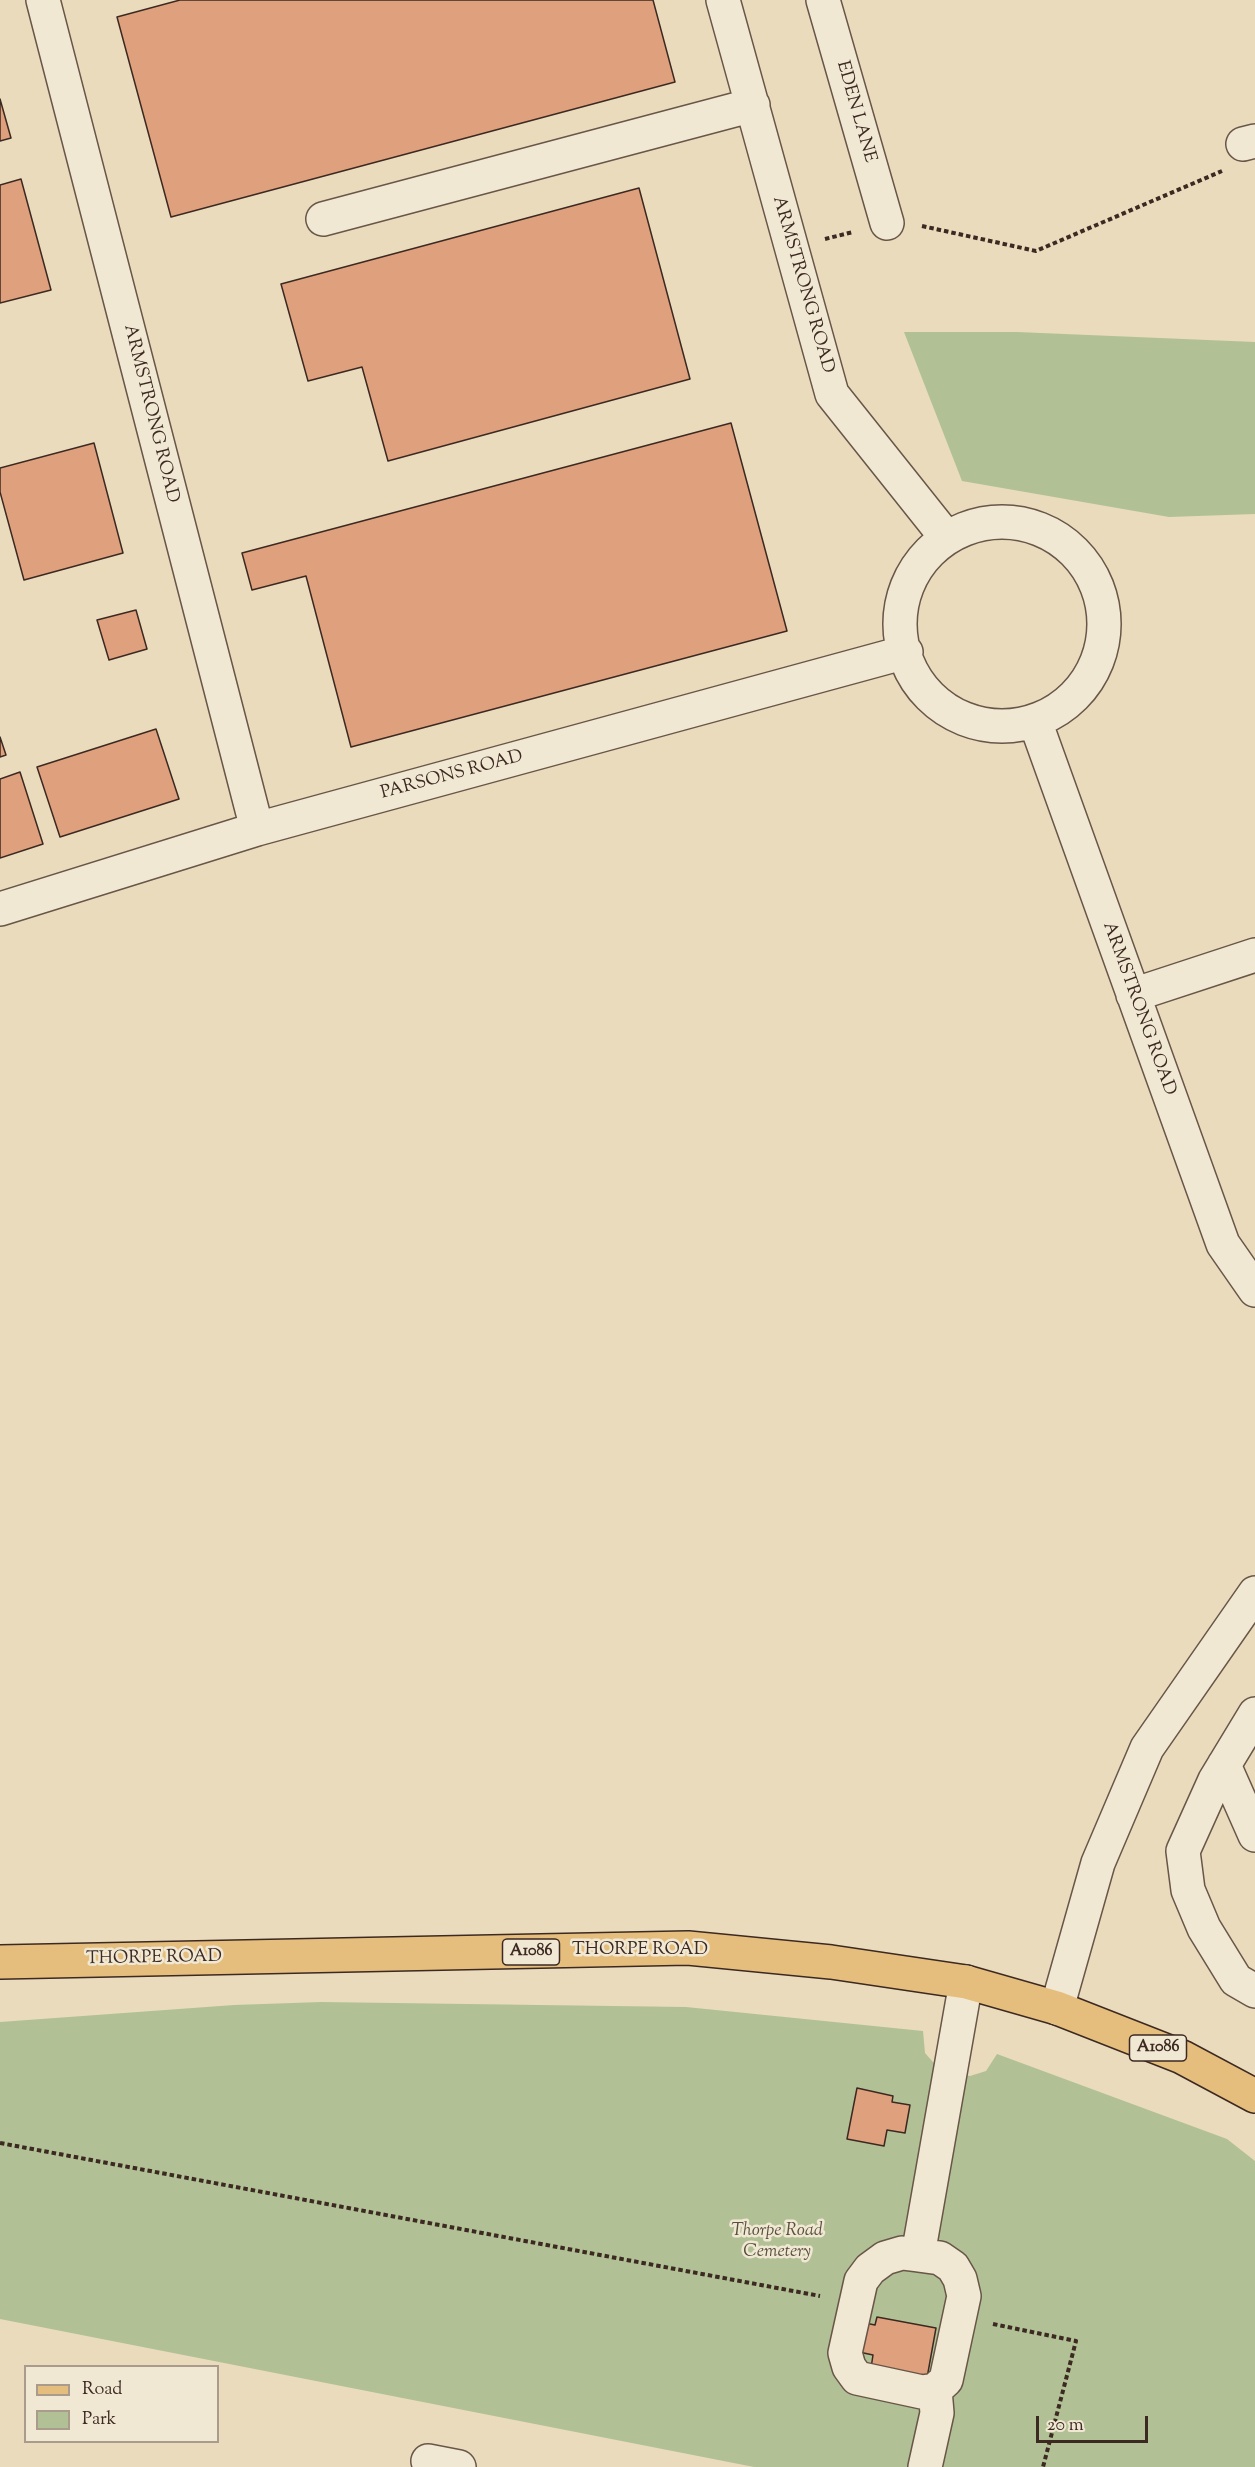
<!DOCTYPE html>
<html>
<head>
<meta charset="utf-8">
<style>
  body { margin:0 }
  #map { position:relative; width:1255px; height:2467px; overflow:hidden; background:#eadbbd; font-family:"Sorts Mill Goudy",serif }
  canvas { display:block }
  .legend { position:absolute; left:24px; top:2365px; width:195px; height:78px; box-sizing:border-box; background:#f1e8d4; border:2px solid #a99c8c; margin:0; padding:8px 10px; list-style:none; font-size:18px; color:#3c2921 }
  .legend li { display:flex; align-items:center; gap:12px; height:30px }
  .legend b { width:30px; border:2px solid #a99c8c }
  .scale { position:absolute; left:1036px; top:2416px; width:112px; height:27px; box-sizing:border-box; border:3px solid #3c2921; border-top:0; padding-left:8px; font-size:18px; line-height:21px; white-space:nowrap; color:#3c2921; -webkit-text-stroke:4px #f1e8d4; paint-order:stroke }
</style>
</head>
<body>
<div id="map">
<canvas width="1255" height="2467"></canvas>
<ul class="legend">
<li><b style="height:8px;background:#e5be7e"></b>Road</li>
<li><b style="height:16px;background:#b1c195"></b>Park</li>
</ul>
<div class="scale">20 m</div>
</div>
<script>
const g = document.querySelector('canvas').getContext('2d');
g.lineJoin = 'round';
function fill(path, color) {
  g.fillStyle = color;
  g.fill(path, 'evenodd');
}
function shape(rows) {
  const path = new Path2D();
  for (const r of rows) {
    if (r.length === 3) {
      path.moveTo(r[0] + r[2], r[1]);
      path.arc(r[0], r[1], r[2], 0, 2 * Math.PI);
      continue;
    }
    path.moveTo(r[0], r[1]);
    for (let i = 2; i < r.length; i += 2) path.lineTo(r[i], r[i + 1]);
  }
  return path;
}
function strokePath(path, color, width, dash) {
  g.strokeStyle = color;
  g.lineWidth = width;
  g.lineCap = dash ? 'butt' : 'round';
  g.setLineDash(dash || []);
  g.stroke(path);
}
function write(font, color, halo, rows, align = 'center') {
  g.font = font + ' "Sorts Mill Goudy",serif';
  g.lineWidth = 5;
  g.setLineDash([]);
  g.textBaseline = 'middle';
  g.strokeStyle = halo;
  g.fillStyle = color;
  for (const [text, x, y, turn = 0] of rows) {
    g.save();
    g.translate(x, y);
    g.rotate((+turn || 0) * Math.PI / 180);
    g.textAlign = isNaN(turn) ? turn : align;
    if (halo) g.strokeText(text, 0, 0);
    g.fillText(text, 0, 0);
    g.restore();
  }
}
fill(shape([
  [904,332,1017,332,1255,342,1255,514,1169,517,962,481],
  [321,2002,686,2007,923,2031,925,2053,940,2070,970,2076,986,2071,997,2054,1227,2139,1255,2161,1255,2467,754,2467,0,2319,0,2022,234,2005]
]), '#b1c195');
const building = shape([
  [180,0,653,0,675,82,171,217,117,17,180,0],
  [0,99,11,138,0,141,0,99],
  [21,179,51,290,0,303,0,185,21,179],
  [639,188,690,379,388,461,362,367,308,381,281,284,639,188],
  [731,423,787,631,351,747,306,576,252,590,242,553,731,423],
  [94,443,123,553,24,580,0,492,0,468,94,443],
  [136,610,147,649,109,660,97,620,136,610],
  [156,729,179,799,60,837,37,767,156,729],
  [0,737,6,755,0,757,0,737],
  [20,772,43,844,0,858,0,779,20,772],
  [857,2088,893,2096,892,2102,910,2105,905,2133,887,2130,884,2146,847,2139,857,2088],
  [877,2317,936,2328,927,2378,871,2368,873,2355,859,2352,865,2323,875,2325,877,2317]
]);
fill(building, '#dfa07d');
strokePath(building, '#3c2921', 1.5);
const minor = shape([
  [43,0,257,829],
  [723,0,832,394,946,537],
  [823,0,887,223],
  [1243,144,1255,141],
  [323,219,753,105],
  [1002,624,102],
  [1035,721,1223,1244,1255,1290],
  [0,909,257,829,906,652],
  [1133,995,1255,955],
  [1255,1714,1215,1780,1183,1851,1188,1890,1204,1928,1236,1980,1255,1991],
  [1224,1765,1255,1835],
  [1057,2008,1098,1863,1147,1748,1255,1593],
  [918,2255,902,2253,885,2258,870,2269,861,2281,845,2353,849,2367,857,2378,922,2392,935,2390,946,2380,964,2296,960,2279,953,2267,940,2258,918,2255,966,1982],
  [428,2461,459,2467],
  [925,2467,937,2413,935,2390]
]);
const major = shape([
  [0,1962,688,1948,831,1962,966,1982,1057,2008,1182,2057,1255,2096]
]);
strokePath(minor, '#685648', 36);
strokePath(major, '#3c2921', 36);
strokePath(shape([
  [922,226,1036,251,1222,171],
  [825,239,853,232],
  [0,2143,820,2296],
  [993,2324,1076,2341,1043,2467]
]), '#3c2921', 4, [4.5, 3]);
strokePath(minor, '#f1e8d4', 33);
strokePath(major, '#e5be7e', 33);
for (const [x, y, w] of [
  [531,1952,57],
  [1158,2048,57]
]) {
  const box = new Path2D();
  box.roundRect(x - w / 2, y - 13, w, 26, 4.5);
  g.fillStyle = '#f1e8d4';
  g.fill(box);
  strokePath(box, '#3c2921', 1.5);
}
write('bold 16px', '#3c2921', null, [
  ["A1086",531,1952],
  ["A1086",1158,2048]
]);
write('18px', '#3c2921', '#f1e8d4', [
  ["EDEN LANE",855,112,74],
  ["ARMSTRONG ROAD",802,285,74],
  ["ARMSTRONG ROAD",150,414,76],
  ["PARSONS ROAD",452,776,-15],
  ["ARMSTRONG ROAD",1138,1009,70],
  ["THORPE ROAD",640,1951],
  ["THORPE ROAD",154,1959,-1]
]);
write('italic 18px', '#594f3e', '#f1e8d4', [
  ["Thorpe Road",777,2232],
  ["Cemetery",777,2253]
]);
</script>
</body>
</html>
